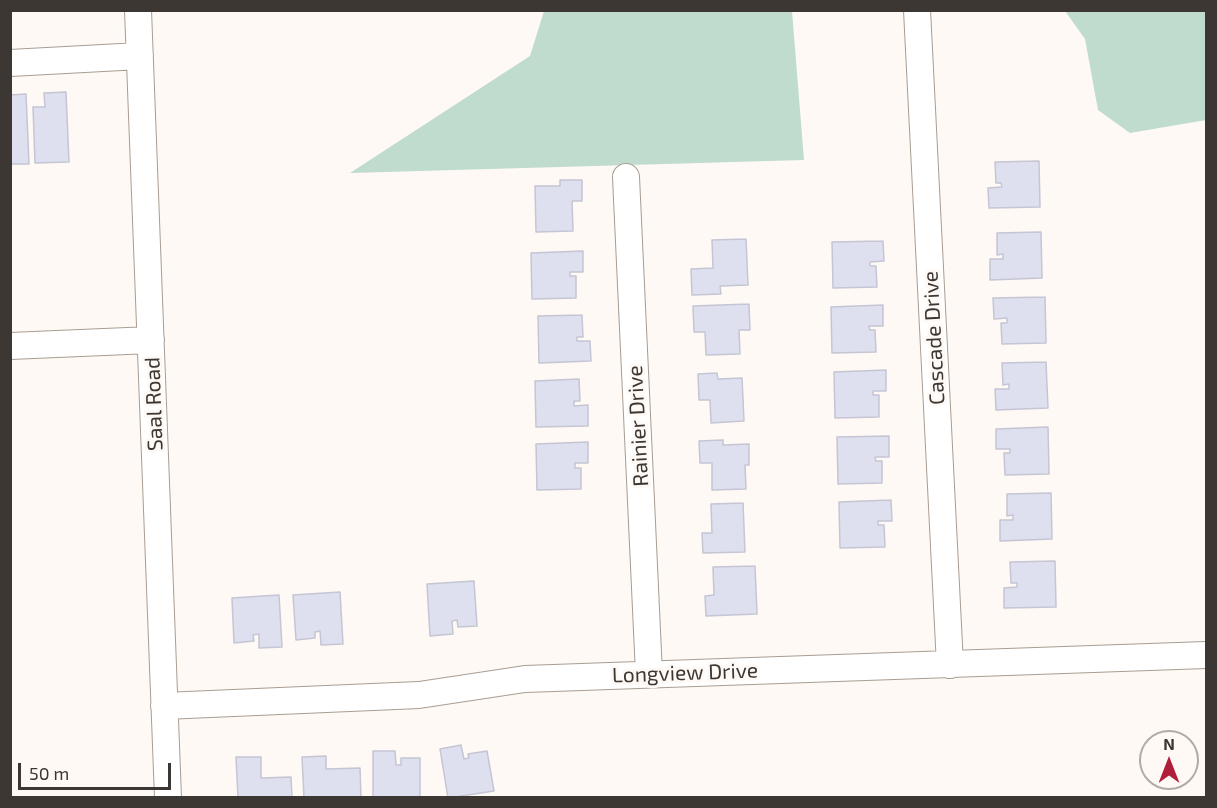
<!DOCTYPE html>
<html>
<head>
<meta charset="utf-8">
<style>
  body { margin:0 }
  #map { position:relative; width:1217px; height:808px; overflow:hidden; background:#fef9f4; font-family:"Exo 2",sans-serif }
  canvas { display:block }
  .frame { position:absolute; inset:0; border:12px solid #3c3733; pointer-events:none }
  .north { position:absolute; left:1139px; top:730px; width:60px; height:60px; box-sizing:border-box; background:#fef9f4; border:2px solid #b0aba7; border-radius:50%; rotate:0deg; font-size:16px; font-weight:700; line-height:24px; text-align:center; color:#3c3733 }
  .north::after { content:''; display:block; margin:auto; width:21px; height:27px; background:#b11e3a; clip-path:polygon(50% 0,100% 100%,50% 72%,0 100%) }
  .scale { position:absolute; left:18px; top:763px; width:153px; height:27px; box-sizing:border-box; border:3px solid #3c3733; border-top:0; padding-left:8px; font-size:18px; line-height:21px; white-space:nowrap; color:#3c3733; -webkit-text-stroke:4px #fef9f4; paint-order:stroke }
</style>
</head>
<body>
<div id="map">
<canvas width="1217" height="808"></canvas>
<div class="frame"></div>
<div class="north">N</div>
<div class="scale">50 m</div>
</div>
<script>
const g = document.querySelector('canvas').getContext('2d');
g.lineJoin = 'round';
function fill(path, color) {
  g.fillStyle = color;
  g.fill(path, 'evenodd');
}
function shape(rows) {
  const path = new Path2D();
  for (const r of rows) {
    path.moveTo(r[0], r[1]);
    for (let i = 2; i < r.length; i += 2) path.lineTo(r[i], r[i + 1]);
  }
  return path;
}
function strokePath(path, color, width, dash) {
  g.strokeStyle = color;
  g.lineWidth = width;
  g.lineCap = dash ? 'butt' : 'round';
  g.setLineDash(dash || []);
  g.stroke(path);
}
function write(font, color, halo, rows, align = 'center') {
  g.font = font + ' "Exo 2",sans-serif';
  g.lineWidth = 6;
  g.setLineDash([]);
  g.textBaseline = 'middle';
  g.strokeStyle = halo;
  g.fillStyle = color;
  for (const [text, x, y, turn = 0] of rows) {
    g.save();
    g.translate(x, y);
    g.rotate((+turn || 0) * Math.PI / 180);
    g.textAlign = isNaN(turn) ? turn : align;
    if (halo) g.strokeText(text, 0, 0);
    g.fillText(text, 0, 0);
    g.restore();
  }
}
fill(shape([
  [544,11,792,11,804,160,350,173,530,56],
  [1065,11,1206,11,1206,120,1130,133,1098,110,1085,39]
]), '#bfdcce');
const building = shape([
  [66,92,69,162,35,163,33,107,45,107,44,93,66,92],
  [26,94,29,164,10,164,10,95,26,94],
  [1039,161,1040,207,989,208,988,188,1002,187,1001,183,996,183,995,162,1039,161],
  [560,180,582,180,582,201,572,201,573,231,536,232,535,186,560,186,560,180],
  [1041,232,1042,278,990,280,990,259,1003,259,1003,254,997,255,997,233,1041,232],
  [746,239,748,285,720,286,721,294,692,295,691,269,713,268,712,240,746,239],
  [883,241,884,261,870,262,870,266,876,266,877,287,833,288,832,242,883,241],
  [583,251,583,272,570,272,570,276,576,276,576,298,532,299,531,253,583,251],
  [1045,297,1046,343,1002,344,1001,323,1007,323,1007,318,994,319,993,298,1045,297],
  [749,304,750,330,739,330,740,354,706,355,705,332,694,332,693,306,749,304],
  [883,305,883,326,869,326,870,330,875,330,876,352,832,353,831,307,883,305],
  [582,315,583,337,577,337,577,341,590,341,591,361,539,363,538,316,582,315],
  [1046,362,1048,408,996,410,995,389,1009,389,1009,384,1003,385,1002,363,1046,362],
  [886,370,886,391,873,391,873,395,879,395,879,417,835,418,834,372,886,370],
  [717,373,718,379,742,378,744,421,711,423,710,400,699,400,698,374,717,373],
  [579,379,580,401,574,401,574,406,588,405,588,426,536,427,535,381,579,379],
  [1048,427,1049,474,1005,475,1004,453,1010,453,1010,449,996,449,996,429,1048,427],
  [889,436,889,457,875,457,876,461,882,461,882,483,838,484,837,437,889,436],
  [723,440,723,445,749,444,749,465,745,465,746,489,712,490,712,463,700,463,699,441,723,440],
  [588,442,588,463,575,463,575,468,581,468,581,489,537,490,536,444,588,442],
  [1051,493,1052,539,1000,541,1000,520,1013,520,1013,515,1007,516,1007,494,1051,493],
  [891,500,892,521,878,521,878,525,884,525,885,547,840,548,839,502,891,500],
  [743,503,745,552,703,553,702,533,712,533,711,504,743,503],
  [1055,561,1056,607,1004,608,1004,588,1017,587,1017,583,1011,583,1010,562,1055,561],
  [755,566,757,614,706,616,705,596,714,595,713,567,755,566],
  [474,581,477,626,458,627,457,620,452,621,453,634,430,636,427,584,474,581],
  [340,592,343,644,321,645,320,631,315,632,315,638,296,640,293,595,340,592],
  [279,595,282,647,259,648,259,634,253,635,254,641,234,643,232,598,279,595],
  [461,745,464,759,469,758,468,754,487,751,494,791,448,798,440,749,461,745],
  [373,751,395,751,396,765,401,765,401,758,420,758,420,798,373,798,373,751],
  [326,756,326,769,360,768,361,798,304,798,302,757,326,756],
  [236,757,261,757,261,778,291,777,292,798,238,798,236,757]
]);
fill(building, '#dfe0ef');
strokePath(building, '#c5c5d4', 1.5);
const minor = shape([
  [138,10,168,798],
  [917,10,950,665],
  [10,63,140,56],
  [626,177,649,674],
  [10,346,151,340],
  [164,706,419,695,525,679,1206,655]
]);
strokePath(minor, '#a99d92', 28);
strokePath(minor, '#fff', 26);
write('21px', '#3c3733', '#fef9f4', [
  ["Cascade Drive",934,338,-93],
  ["Saal Road",154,404,-92],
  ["Rainier Drive",638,426,-93],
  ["Longview Drive",685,673,-2]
]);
</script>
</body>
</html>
